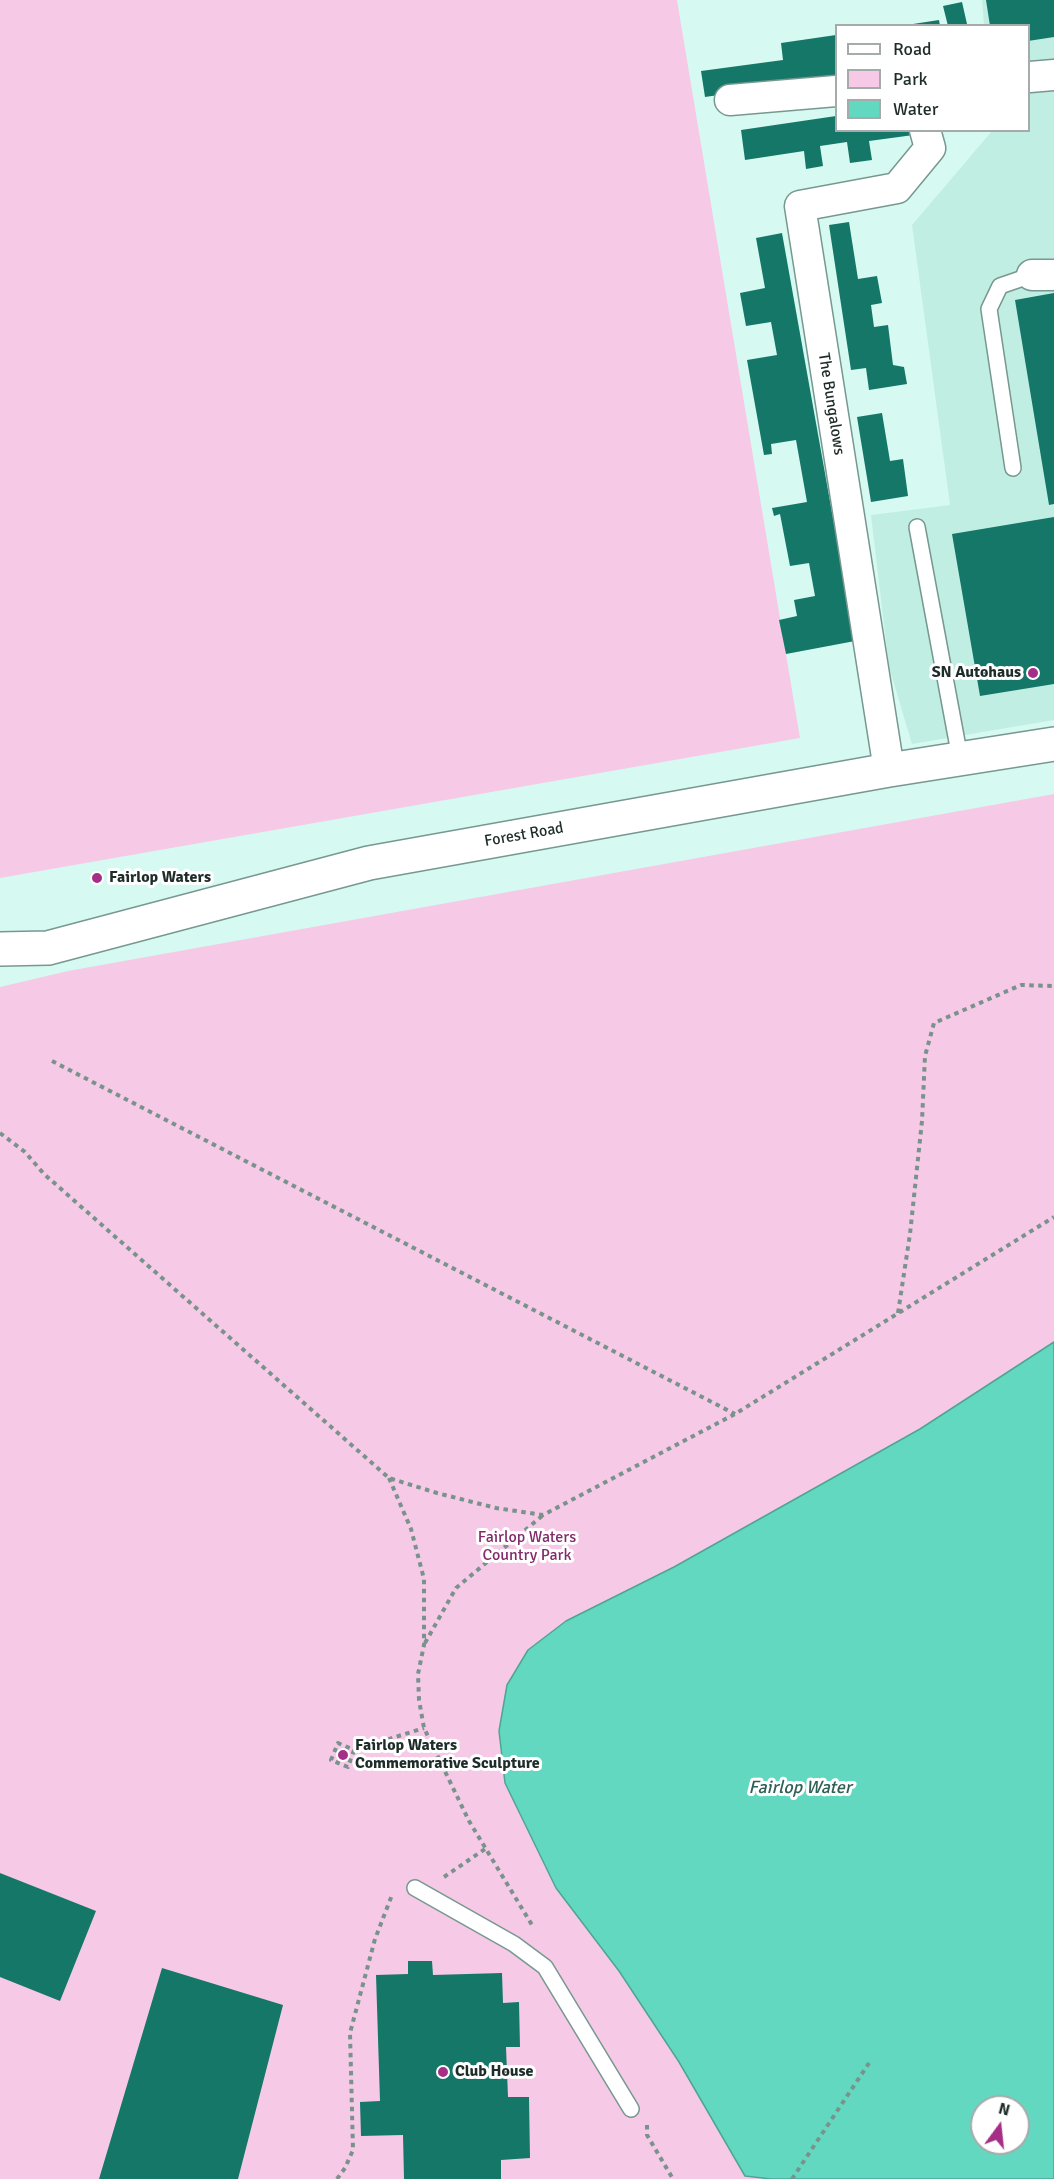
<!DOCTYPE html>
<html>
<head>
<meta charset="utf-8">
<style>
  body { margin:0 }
  #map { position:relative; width:1054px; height:2179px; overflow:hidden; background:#d6faf1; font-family:Signika,sans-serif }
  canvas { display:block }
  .legend { position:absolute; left:835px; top:24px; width:195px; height:108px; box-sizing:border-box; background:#fff; border:2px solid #a5abaa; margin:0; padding:8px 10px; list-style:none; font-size:18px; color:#1f2d2a }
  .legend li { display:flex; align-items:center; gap:12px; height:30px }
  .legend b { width:30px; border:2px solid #a5abaa }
  .north { position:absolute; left:970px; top:2095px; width:60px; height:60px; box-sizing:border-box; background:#fff; border:2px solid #a5abaa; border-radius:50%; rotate:15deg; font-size:16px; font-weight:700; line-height:24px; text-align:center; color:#1f2d2a }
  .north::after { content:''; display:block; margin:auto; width:21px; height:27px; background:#a52f87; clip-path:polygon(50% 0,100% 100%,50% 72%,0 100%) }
</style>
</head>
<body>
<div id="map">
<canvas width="1054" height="2179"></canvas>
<ul class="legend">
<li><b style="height:8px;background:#fff"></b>Road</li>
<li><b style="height:16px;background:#f6cae6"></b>Park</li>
<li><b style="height:16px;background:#63d8c1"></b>Water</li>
</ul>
<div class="north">N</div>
</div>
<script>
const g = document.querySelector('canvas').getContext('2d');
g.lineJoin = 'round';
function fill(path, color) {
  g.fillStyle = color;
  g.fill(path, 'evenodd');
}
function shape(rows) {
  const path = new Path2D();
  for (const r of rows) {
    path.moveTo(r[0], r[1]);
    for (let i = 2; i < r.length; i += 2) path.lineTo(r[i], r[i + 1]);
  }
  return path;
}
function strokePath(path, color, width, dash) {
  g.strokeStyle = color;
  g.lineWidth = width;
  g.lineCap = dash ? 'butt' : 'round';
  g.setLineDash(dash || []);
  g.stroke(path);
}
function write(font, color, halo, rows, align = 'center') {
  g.font = font + ' Signika,sans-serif';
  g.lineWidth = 6;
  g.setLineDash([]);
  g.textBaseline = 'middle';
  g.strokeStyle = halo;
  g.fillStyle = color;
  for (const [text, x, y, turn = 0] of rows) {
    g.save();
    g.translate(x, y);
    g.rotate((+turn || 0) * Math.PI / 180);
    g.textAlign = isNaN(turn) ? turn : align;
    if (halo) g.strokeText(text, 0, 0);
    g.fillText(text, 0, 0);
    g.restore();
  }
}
fill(shape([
  [982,0,1054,0,1054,720,912,744,889,667,871,515,950,505,912,225,992,131,1028,130,1028,26,984,25]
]), '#c1eee3');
fill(shape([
  [0,0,677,0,800,738,0,878],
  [1054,794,1054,2179,0,2179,0,987,68,971],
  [982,2107,1018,2107,1018,2143,982,2143]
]), '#f6cae6');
const water = shape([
  [1054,1342,1054,2179,771,2179,745,2176,679,2062,619,1971,556,1888,505,1783,499,1731,507,1685,528,1650,566,1621,674,1567,920,1429,1054,1342],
  [982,2107,1018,2107,1018,2143,982,2143,982,2107]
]);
fill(water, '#63d8c1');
strokePath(water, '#4fa594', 1.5);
fill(shape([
  [986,0,1054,0,1054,37,1028,41,1028,26,990,26],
  [962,2,967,24,948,26,943,6],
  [939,20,940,26,913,26,913,24],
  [836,35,836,78,705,97,701,71,783,60,781,43],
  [836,116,836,130,921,130,921,134,869,141,872,160,850,163,847,142,820,146,823,166,806,169,804,151,745,160,741,130],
  [849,222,858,279,877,276,882,303,871,305,874,327,888,325,893,365,904,367,907,384,869,390,866,368,851,370,829,225],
  [782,233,855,641,786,654,779,620,797,616,794,600,815,596,809,563,790,566,780,514,774,516,772,508,807,502,796,440,771,444,772,454,764,455,747,360,777,355,771,322,746,326,740,293,765,288,756,238],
  [1054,293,1054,504,1049,505,1015,300],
  [882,413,890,461,903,459,908,496,871,502,857,417],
  [1054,517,1054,684,980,696,952,534],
  [0,1873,96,1911,60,2001,0,1977],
  [408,1961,432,1961,433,1975,502,1973,503,2003,519,2002,520,2047,506,2047,508,2097,529,2097,530,2158,501,2160,501,2179,404,2179,403,2135,361,2136,360,2102,380,2101,376,1975,408,1974],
  [162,1968,283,2005,238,2179,99,2179]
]), '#147768');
const service = shape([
  [1013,468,989,309,1000,286,1032,275],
  [917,527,960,758],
  [415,1888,514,1944,545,1967,631,2109]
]);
const minor = shape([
  [1030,77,1054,75],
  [730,100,836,91],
  [1032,275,1054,275],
  [889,770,800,206,897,188,930,148,925,130]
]);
const tertiary = shape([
  [0,949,48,948,369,863,889,770,1054,744]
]);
strokePath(service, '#779890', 18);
strokePath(minor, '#779890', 33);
strokePath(tertiary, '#779890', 36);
strokePath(shape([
  [52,1061,735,1414],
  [0,1133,25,1152,44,1174,389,1478,437,1493,496,1508,543,1515,735,1414,1054,1217],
  [898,1313,910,1234,922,1121,925,1056,934,1023,1021,985,1054,986],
  [389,1478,411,1529,424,1579,424,1645,418,1674,419,1700,424,1728,469,1821,532,1925],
  [425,1643,456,1588,542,1516],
  [354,1750,348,1767,331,1760,338,1743,354,1750,424,1728],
  [444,1877,485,1849],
  [647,2125,647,2135,673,2179],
  [337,2179,345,2168,353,2150,350,2033,375,1939,392,1895],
  [792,2179,869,2063]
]), '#79928c', 4, [4.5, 4.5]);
strokePath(service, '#fff', 15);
strokePath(minor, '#fff', 30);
strokePath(tertiary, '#fff', 33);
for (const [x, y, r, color] of [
  [1033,673,6,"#a52f87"],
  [97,878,6,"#a52f87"],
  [343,1755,6,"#a52f87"],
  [443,2072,6,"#a52f87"]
]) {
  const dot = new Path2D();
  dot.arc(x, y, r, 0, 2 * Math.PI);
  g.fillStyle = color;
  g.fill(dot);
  strokePath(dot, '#fff', 2);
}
write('16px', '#1f2d2a', '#fff', [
  ["The Bungalows",831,404,81],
  ["Forest Road",524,835,-10]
]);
write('bold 16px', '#1f2d2a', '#fff', [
  ["SN Autohaus",1021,673,"right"],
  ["Fairlop Waters",109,878],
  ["Fairlop Waters",355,1746],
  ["Commemorative Sculpture",355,1764],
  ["Club House",455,2072]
], 'left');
write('16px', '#832b6b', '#fff', [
  ["Fairlop Waters",527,1538],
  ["Country Park",527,1556]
]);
write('italic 18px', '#2e6056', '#fff', [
  ["Fairlop Water",800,1788]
]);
</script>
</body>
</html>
